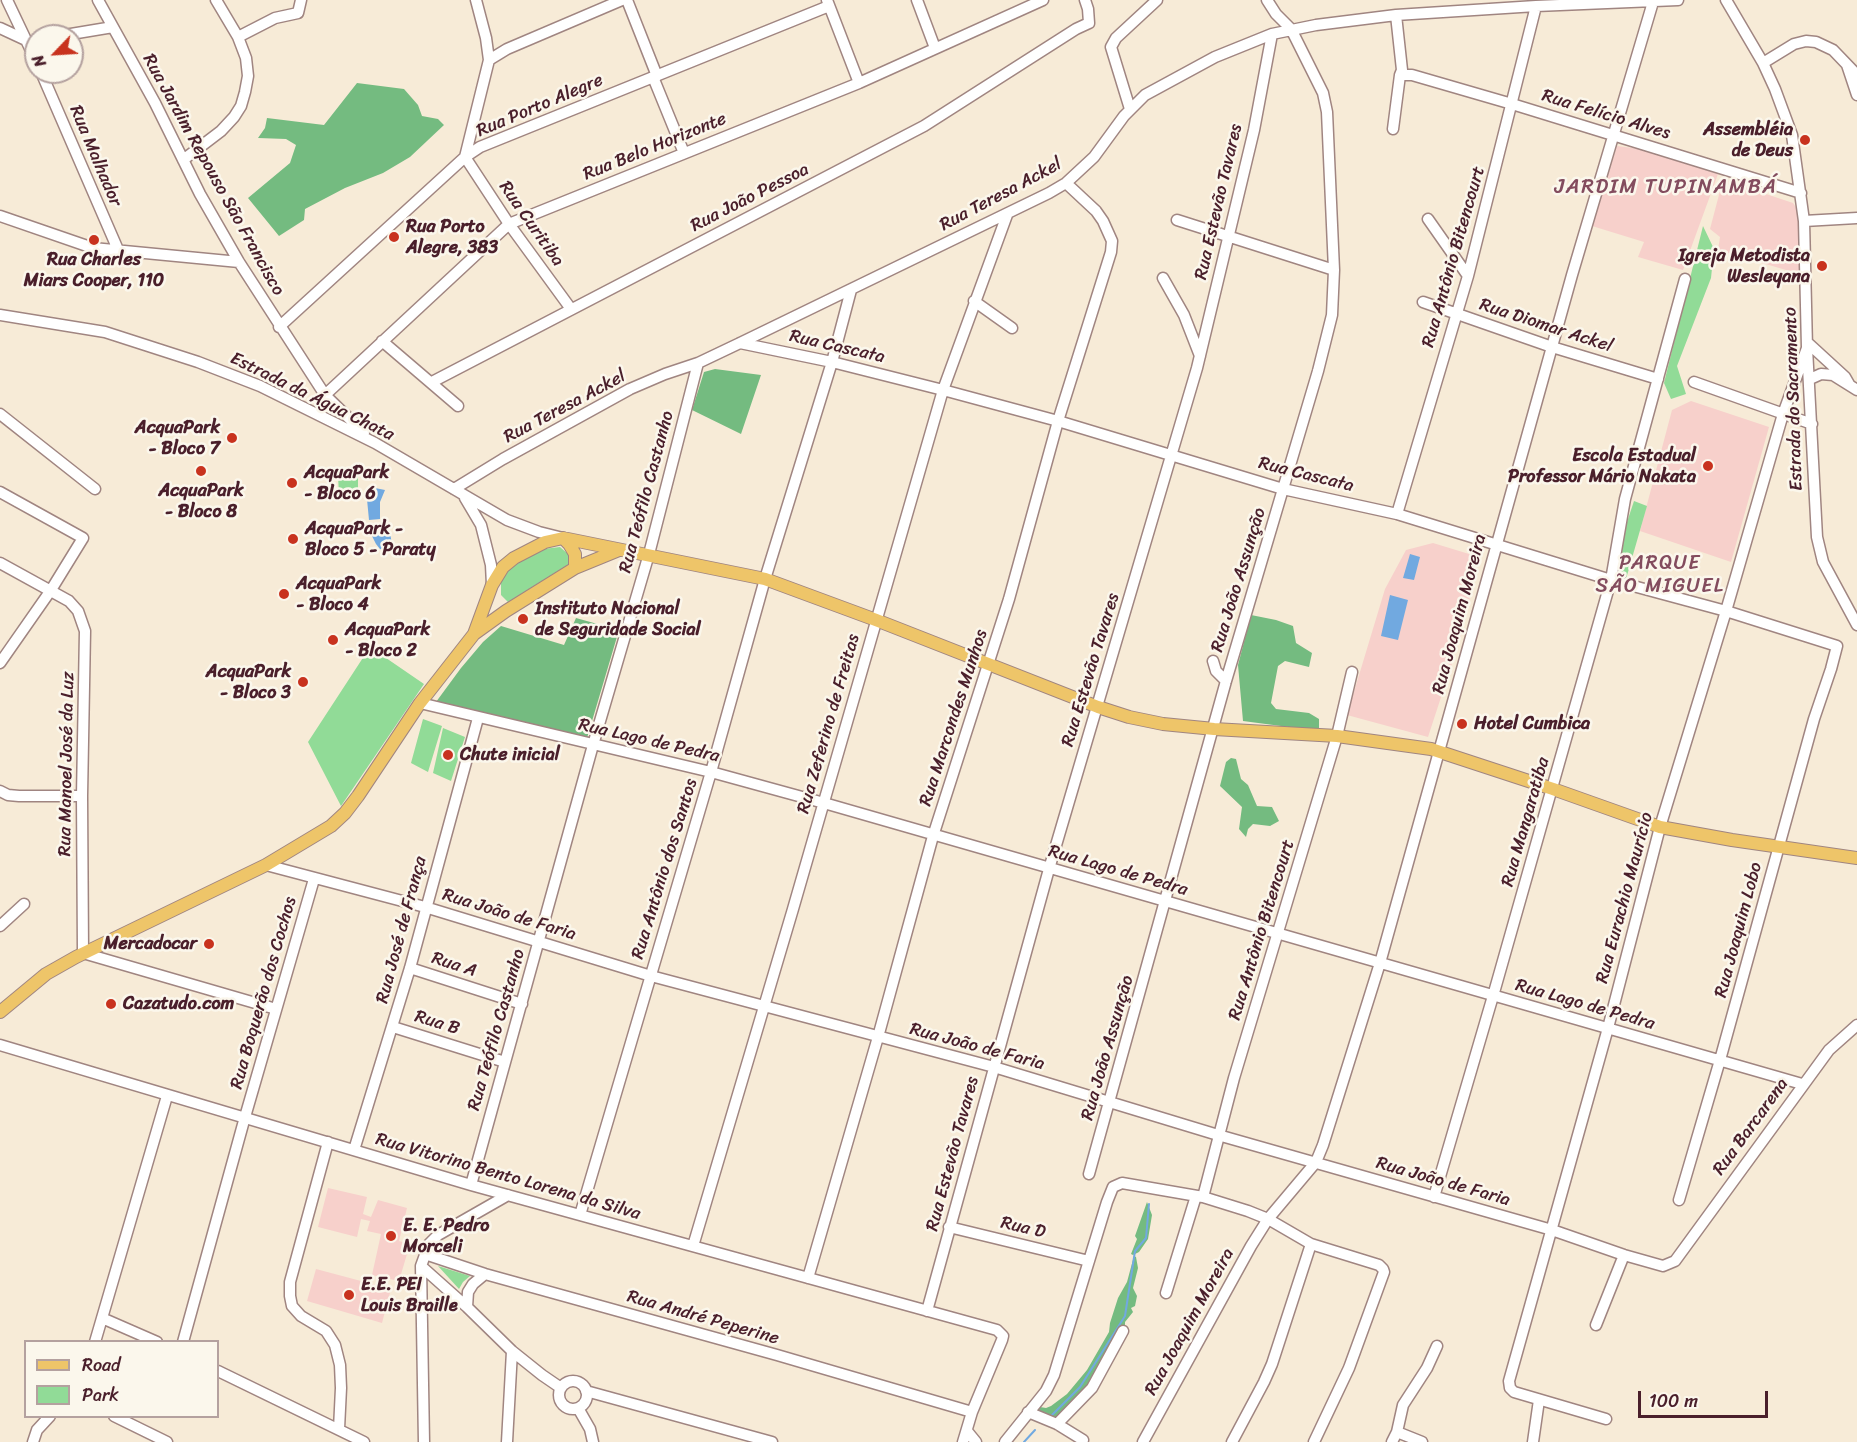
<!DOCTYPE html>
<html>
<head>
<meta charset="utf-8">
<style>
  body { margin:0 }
  #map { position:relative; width:1857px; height:1442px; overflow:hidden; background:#f7ebd7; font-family:Sriracha,sans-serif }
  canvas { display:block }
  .legend { position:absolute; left:24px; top:1340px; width:195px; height:78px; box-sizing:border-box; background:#fbf7ec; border:2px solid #b4a19f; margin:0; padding:8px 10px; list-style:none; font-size:18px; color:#4a1f2b }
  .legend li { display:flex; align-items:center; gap:12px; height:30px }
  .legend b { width:30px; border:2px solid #b4a19f }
  .north { position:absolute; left:24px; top:24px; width:60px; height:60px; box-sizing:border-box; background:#fbf7ec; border:2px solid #b4a19f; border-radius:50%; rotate:245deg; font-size:16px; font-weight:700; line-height:24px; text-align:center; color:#4a1f2b }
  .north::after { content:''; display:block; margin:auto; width:21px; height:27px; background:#c8321e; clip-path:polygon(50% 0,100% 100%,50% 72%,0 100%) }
  .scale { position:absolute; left:1638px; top:1391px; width:130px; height:27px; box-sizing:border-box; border:3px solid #4a1f2b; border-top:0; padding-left:8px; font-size:18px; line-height:21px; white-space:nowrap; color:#4a1f2b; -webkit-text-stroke:4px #fbf7ec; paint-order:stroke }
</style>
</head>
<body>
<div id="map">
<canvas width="1857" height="1442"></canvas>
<ul class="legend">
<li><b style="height:8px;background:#eec569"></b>Road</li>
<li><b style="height:16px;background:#91db97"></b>Park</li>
</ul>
<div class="north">N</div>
<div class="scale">100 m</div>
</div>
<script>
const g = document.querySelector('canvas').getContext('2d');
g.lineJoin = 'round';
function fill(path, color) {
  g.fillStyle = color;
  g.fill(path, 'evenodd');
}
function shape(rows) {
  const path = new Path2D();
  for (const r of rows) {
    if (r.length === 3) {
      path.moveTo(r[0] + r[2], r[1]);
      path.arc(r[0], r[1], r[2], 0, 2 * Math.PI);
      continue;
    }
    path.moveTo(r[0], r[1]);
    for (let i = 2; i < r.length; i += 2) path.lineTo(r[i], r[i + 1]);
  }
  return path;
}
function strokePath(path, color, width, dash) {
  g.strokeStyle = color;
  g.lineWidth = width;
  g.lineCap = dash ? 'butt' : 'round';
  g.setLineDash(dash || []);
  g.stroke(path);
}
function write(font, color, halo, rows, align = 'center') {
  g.font = font + ' Sriracha,sans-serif';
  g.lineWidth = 5;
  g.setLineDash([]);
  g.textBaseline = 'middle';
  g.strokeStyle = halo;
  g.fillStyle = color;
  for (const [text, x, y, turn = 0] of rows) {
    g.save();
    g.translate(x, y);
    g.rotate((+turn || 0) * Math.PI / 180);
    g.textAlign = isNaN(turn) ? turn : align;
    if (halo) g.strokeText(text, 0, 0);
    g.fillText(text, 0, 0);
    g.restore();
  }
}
fill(shape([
  [1617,146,1641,149,1718,174,1683,270,1638,257,1644,242,1592,226],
  [1733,183,1793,203,1797,209,1803,275,1718,250,1720,237,1710,229,1720,191],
  [1691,401,1769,427,1731,562,1640,531,1672,410],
  [1433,543,1479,557,1461,636,1428,737,1347,715,1385,589,1406,550],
  [328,1188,367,1197,363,1214,371,1217,378,1200,407,1208,399,1241,410,1244,399,1281,372,1275,381,1234,367,1231,370,1221,361,1219,357,1237,318,1227],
  [316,1269,391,1289,382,1323,307,1301]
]), '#f7d0cb');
fill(shape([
  [1703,226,1714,249,1711,278,1677,366,1686,394,1671,399,1664,383],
  [358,471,358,496,339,497,338,474],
  [1634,501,1647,506,1626,579,1614,576,1623,534],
  [560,547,568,554,569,564,508,602,501,595,501,582,509,570,525,558,543,549],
  [370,647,424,684,341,806,308,742],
  [423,719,442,726,428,772,411,763],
  [443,728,465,737,451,781,433,773],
  [438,1266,470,1276,463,1282,459,1289]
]), '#91db97');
fill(shape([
  [357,83,404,89,418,105,422,116,438,119,444,125,410,157,383,173,345,188,305,209,304,220,279,236,248,198,290,163,296,145,286,139,258,138,265,128,267,118,324,125],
  [715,369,761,375,741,434,692,410,704,372],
  [1251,615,1276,620,1293,626,1296,643,1312,653,1309,667,1285,661,1278,666,1271,703,1276,709,1309,713,1319,719,1319,731,1243,721,1238,665],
  [576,618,619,630,587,738,436,702,461,668,483,642,501,626,564,645],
  [1231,758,1236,759,1241,779,1248,785,1257,806,1272,807,1279,821,1270,826,1253,824,1248,829,1246,837,1239,829,1242,807,1220,786,1226,762],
  [1147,1202,1152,1215,1148,1239,1139,1252,1133,1255,1131,1254,1137,1239,1135,1236],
  [1134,1256,1136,1257,1138,1268,1133,1288,1137,1296,1135,1306,1131,1308,1133,1312,1125,1322,1125,1327,1098,1375,1078,1398,1074,1399,1057,1417,1054,1419,1038,1412,1040,1407,1046,1408,1051,1406,1067,1394,1087,1370,1109,1332,1110,1323,1118,1298,1127,1282]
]), '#74bb80');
fill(shape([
  [375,488,385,490,380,502,380,519,369,520,366,489],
  [380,526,384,531,390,533,392,544,390,552,380,549,376,544,370,532,370,528],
  [1410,554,1420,557,1414,580,1403,578],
  [1390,595,1408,600,1398,640,1381,636]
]), '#71a9e0');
strokePath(shape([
  [1050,1417,1080,1387,1125,1316,1135,1251,1146,1238,1149,1204],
  [1024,1442,1035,1430]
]), '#71a9e0', 2);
const minor = shape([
  [7,0,36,61],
  [98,0,155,103,200,194,239,262,325,395,364,433],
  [627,0,657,76],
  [827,0,859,83],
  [917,0,935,48],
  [1726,0,1763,63,1775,89,1792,135,1804,221,1807,348,1817,537,1823,562,1857,625],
  [1396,15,1402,70,1400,75,1412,75,1512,104,1801,193],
  [0,28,28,41],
  [59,36,113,27],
  [238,37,275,18,298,13,301,0],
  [489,60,507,49,622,0],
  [1763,63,1794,44,1806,41,1816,42,1833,50,1857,75],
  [1847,65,1857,95],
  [41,72,119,252],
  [653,77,684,153],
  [1130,109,1111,47,1116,38,1157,0],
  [1393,129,1400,75],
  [465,157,509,224,571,309],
  [465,157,489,60,486,38,476,0],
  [183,160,221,131,234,117,241,106,245,92,248,76,246,58,238,37,216,0],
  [0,216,93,248,239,262],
  [1428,219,1468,276],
  [1177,220,1334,270],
  [1804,221,1857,218],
  [1163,278,1184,315,1200,356],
  [974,301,1012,328],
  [1423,302,1552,347,1658,379],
  [0,315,105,332,198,362,260,386,375,443,507,520,539,532,563,538],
  [279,327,465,157,480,147,829,6],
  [382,341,458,406],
  [740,343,832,362,943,390,1058,421,1283,489,1397,514,1611,580,1726,611,1837,646,1831,669,1814,719,1720,1060,1679,1200],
  [1809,344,1845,377,1849,384],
  [1810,379,1821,374,1833,375,1857,390],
  [432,382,924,126,1076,29,1089,23,1088,9,1085,0],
  [1694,382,1812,424],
  [325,395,509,224,859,83,1043,0],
  [0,414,95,489],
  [454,489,503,459,630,389,665,374,698,363,740,343,1049,193,1066,183,1094,157,1124,116,1145,95,1215,57,1272,34,1316,25,1396,15,1536,6,1678,0],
  [0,492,83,538,51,590,0,663],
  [465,498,481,525,491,565,492,585],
  [1397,514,1468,276,1536,6],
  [0,563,69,601,78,611,85,631,82,796,83,953,276,1009],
  [1213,661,1216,671,1226,681],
  [420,703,711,772,824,803,1802,1084],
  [0,791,8,795,19,796,82,796],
  [266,865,425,907,651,976,994,1067,1218,1135,1552,1230,1624,1255,1663,1266,1675,1261,1829,1050,1857,1025],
  [0,926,24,904],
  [410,968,522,1004],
  [393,1027,505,1062],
  [0,1045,471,1185,997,1330,1003,1336,1002,1340,972,1412,963,1442],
  [328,1142,290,1282,290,1296,292,1306,301,1316,326,1331,335,1345,340,1365,341,1388,339,1429],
  [354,1150,410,968,478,718],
  [1089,1174,1226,681,1318,371,1332,315,1334,270,1327,112,1323,93,1291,29,1276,14,1267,0],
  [471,1185,593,745,649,554,698,363],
  [1203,1197,1234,1078,1337,736,1352,672],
  [1434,1197,1493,996,1611,580,1625,499,1685,279],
  [580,1215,711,772,765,579,832,362,851,290],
  [949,1227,1089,1261],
  [693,1246,793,909,943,390,1007,215],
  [425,1254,485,1274,777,1355,972,1412],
  [421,1266,467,1307,512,1351,542,1375,561,1388],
  [808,1278,878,1037,933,836,1009,599,1058,421,1111,252,1112,241,1103,221,1096,211,1066,183],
  [1166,1293,1196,1196],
  [467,1307,468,1292,473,1284,485,1274],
  [927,1311,1049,869,1197,368,1254,130,1272,34],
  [102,1318,157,1342],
  [1596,1325,1624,1255],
  [95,1342,167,1096],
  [183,1342,245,1117,314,879],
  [218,1371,364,1442],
  [573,1395,14],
  [586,1391,772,1442],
  [578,1408,590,1429,593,1442],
  [1028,1412,1057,1424,1083,1440],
  [114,1416,167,1442],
  [1606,1419,1514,1392,1510,1388,1509,1381,1608,1028,1660,827,1726,611,1783,414,1807,348],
  [1057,1424,1092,1388,1123,1331],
  [967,1431,976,1442],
  [1397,1432,1422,1442],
  [33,1442,37,1430,50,1416],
  [424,1442,421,1266,429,1244,438,1235,508,1195],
  [507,1442,512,1351],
  [1005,1442,1046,1391,1054,1375,1107,1202,1113,1187,1122,1183,1203,1197,1248,1211,1268,1219,1311,1244,1379,1265,1383,1269,1384,1272,1349,1368,1314,1442],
  [1143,1442,1251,1246,1268,1219,1316,1162,1323,1145,1380,963,1572,275,1653,2],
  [1232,1442,1264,1382,1272,1364,1311,1244],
  [1392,1442,1397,1432,1403,1405,1427,1368,1437,1346],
  [1533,1442,1539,1400]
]);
const major = shape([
  [563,538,569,544,575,554,575,568],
  [474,634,492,585,503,567,514,558,545,542,563,538,765,579,876,620,1098,707,1129,717,1163,724,1214,729,1337,736,1431,749,1553,789,1660,827,1732,840,1857,858],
  [0,1012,46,974,76,957,266,865,331,826,345,813,358,796,420,703,474,634,506,611,575,568,619,550]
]);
strokePath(minor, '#a08581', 13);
strokePath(major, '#a08581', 14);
strokePath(minor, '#fff', 10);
strokePath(major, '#eec569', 12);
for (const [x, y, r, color] of [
  [1805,140,6,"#c8321e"],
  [394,237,6,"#c8321e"],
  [94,240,6,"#c8321e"],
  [1822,266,6,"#c8321e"],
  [232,438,6,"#c8321e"],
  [1708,466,6,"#c8321e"],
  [201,471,6,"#c8321e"],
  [292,483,6,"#c8321e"],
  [293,539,6,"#c8321e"],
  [284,594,6,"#c8321e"],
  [523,619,6,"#c8321e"],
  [333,640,6,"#c8321e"],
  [303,682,6,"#c8321e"],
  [1462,724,6,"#c8321e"],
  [448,755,6,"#c8321e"],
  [209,944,6,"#c8321e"],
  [111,1004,6,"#c8321e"],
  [391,1236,6,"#c8321e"],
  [349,1295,6,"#c8321e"]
]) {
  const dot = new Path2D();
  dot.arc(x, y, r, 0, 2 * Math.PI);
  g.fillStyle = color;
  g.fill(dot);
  strokePath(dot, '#fbf7ec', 2);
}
write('18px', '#4a1f2b', '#fbf7ec', [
  ["Rua Porto Alegre",540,106,-23],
  ["Rua Felício Alves",1606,115,17],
  ["Rua Belo Horizonte",655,147,-22],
  ["Rua Malhador",95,156,67],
  ["Rua Jardim Repouso São Francisco",213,175,61],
  ["Rua Teresa Ackel",1001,195,-28],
  ["Rua João Pessoa",750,198,-27],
  ["Rua Estevão Tavares",1219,202,-77],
  ["Rua Curitiba",531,224,55],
  ["Rua Antônio Bitencourt",1454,257,-74],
  ["Rua Diomar Ackel",1546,326,18],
  ["Rua Cascata",837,347,13],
  ["Estrada da Água Chata",312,397,26],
  ["Estrada do Sacramento",1794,399,-92],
  ["Rua Teresa Ackel",565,407,-28],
  ["Rua Cascata",1306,475,14],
  ["Rua Teófilo Castanho",647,492,-75],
  ["Rua João Assunção",1239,580,-73],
  ["Rua Joaquim Moreira",1460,614,-75],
  ["Rua Estevão Tavares",1091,670,-73],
  ["Rua Marcondes Munhos",954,718,-72],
  ["Rua Zeferino de Freitas",829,724,-74],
  ["Rua Lago de Pedra",649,741,13],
  ["Rua Manoel José da Luz",67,764,-89],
  ["Rua Mangaratiba",1526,822,-74],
  ["Rua Antônio dos Santos",665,869,-73],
  ["Rua Lago de Pedra",1118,871,16],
  ["Rua Eurachio Maurício",1625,898,-75],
  ["Rua João de Faria",509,915,17],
  ["Rua José de França",402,930,-75],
  ["Rua Antônio Bitencourt",1262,930,-73],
  ["Rua Joaquim Lobo",1739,930,-75],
  ["Rua A",454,965,18],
  ["Rua Boquerão dos Cochos",264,993,-74],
  ["Rua Lago de Pedra",1585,1005,16],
  ["Rua B",437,1023,17],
  ["Rua Teófilo Castanho",497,1030,-74],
  ["Rua João de Faria",977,1047,15],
  ["Rua João Assunção",1108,1048,-74],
  ["Rua Barcarena",1751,1127,-54],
  ["Rua Estevão Tavares",953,1154,-75],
  ["Rua Vitorino Bento Lorena da Silva",508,1177,16],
  ["Rua João de Faria",1443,1182,16],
  ["Rua D",1023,1228,13],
  ["Rua André Peperine",703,1318,16],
  ["Rua Joaquim Moreira",1190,1322,-61]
]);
write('bold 18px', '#4a1f2b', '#fbf7ec', [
  ["Assembléia",1793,130,"right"],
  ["de Deus",1793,151,"right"],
  ["Rua Porto",406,227],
  ["Alegre, 383",406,248],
  ["Igreja Metodista",1810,256,"right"],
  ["Wesleyana",1810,277,"right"],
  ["Rua Charles",94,260,"center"],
  ["Miars Cooper, 110",94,281,"center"],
  ["AcquaPark",220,428,"right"],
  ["- Bloco 7",220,449,"right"],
  ["Escola Estadual",1696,456,"right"],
  ["Professor Mário Nakata",1696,477,"right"],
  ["AcquaPark",304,473],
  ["- Bloco 6",304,494],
  ["AcquaPark",201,491,"center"],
  ["- Bloco 8",201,512,"center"],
  ["AcquaPark -",305,529],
  ["Bloco 5 - Paraty",305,550],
  ["AcquaPark",296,584],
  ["- Bloco 4",296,605],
  ["Instituto Nacional",535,609],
  ["de Seguridade Social",535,630],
  ["AcquaPark",345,630],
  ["- Bloco 2",345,651],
  ["AcquaPark",291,672,"right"],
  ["- Bloco 3",291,693,"right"],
  ["Hotel Cumbica",1474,724],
  ["Chute inicial",460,755],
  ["Mercadocar",197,944,"right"],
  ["Cazatudo.com",123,1004],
  ["E. E. Pedro",403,1226],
  ["Morceli",403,1247],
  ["E.E. PEI",361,1285],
  ["Louis Braille",361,1306]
], 'left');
g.letterSpacing = '1.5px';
write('20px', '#834c5e', '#fbf7ec', [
  ["PARQUE",1660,564],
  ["SÃO MIGUEL",1660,587]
]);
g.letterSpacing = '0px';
g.letterSpacing = '1.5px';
write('21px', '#834c5e', '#fbf7ec', [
  ["JARDIM TUPINAMBÁ",1666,188]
]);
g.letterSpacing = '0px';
</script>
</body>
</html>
